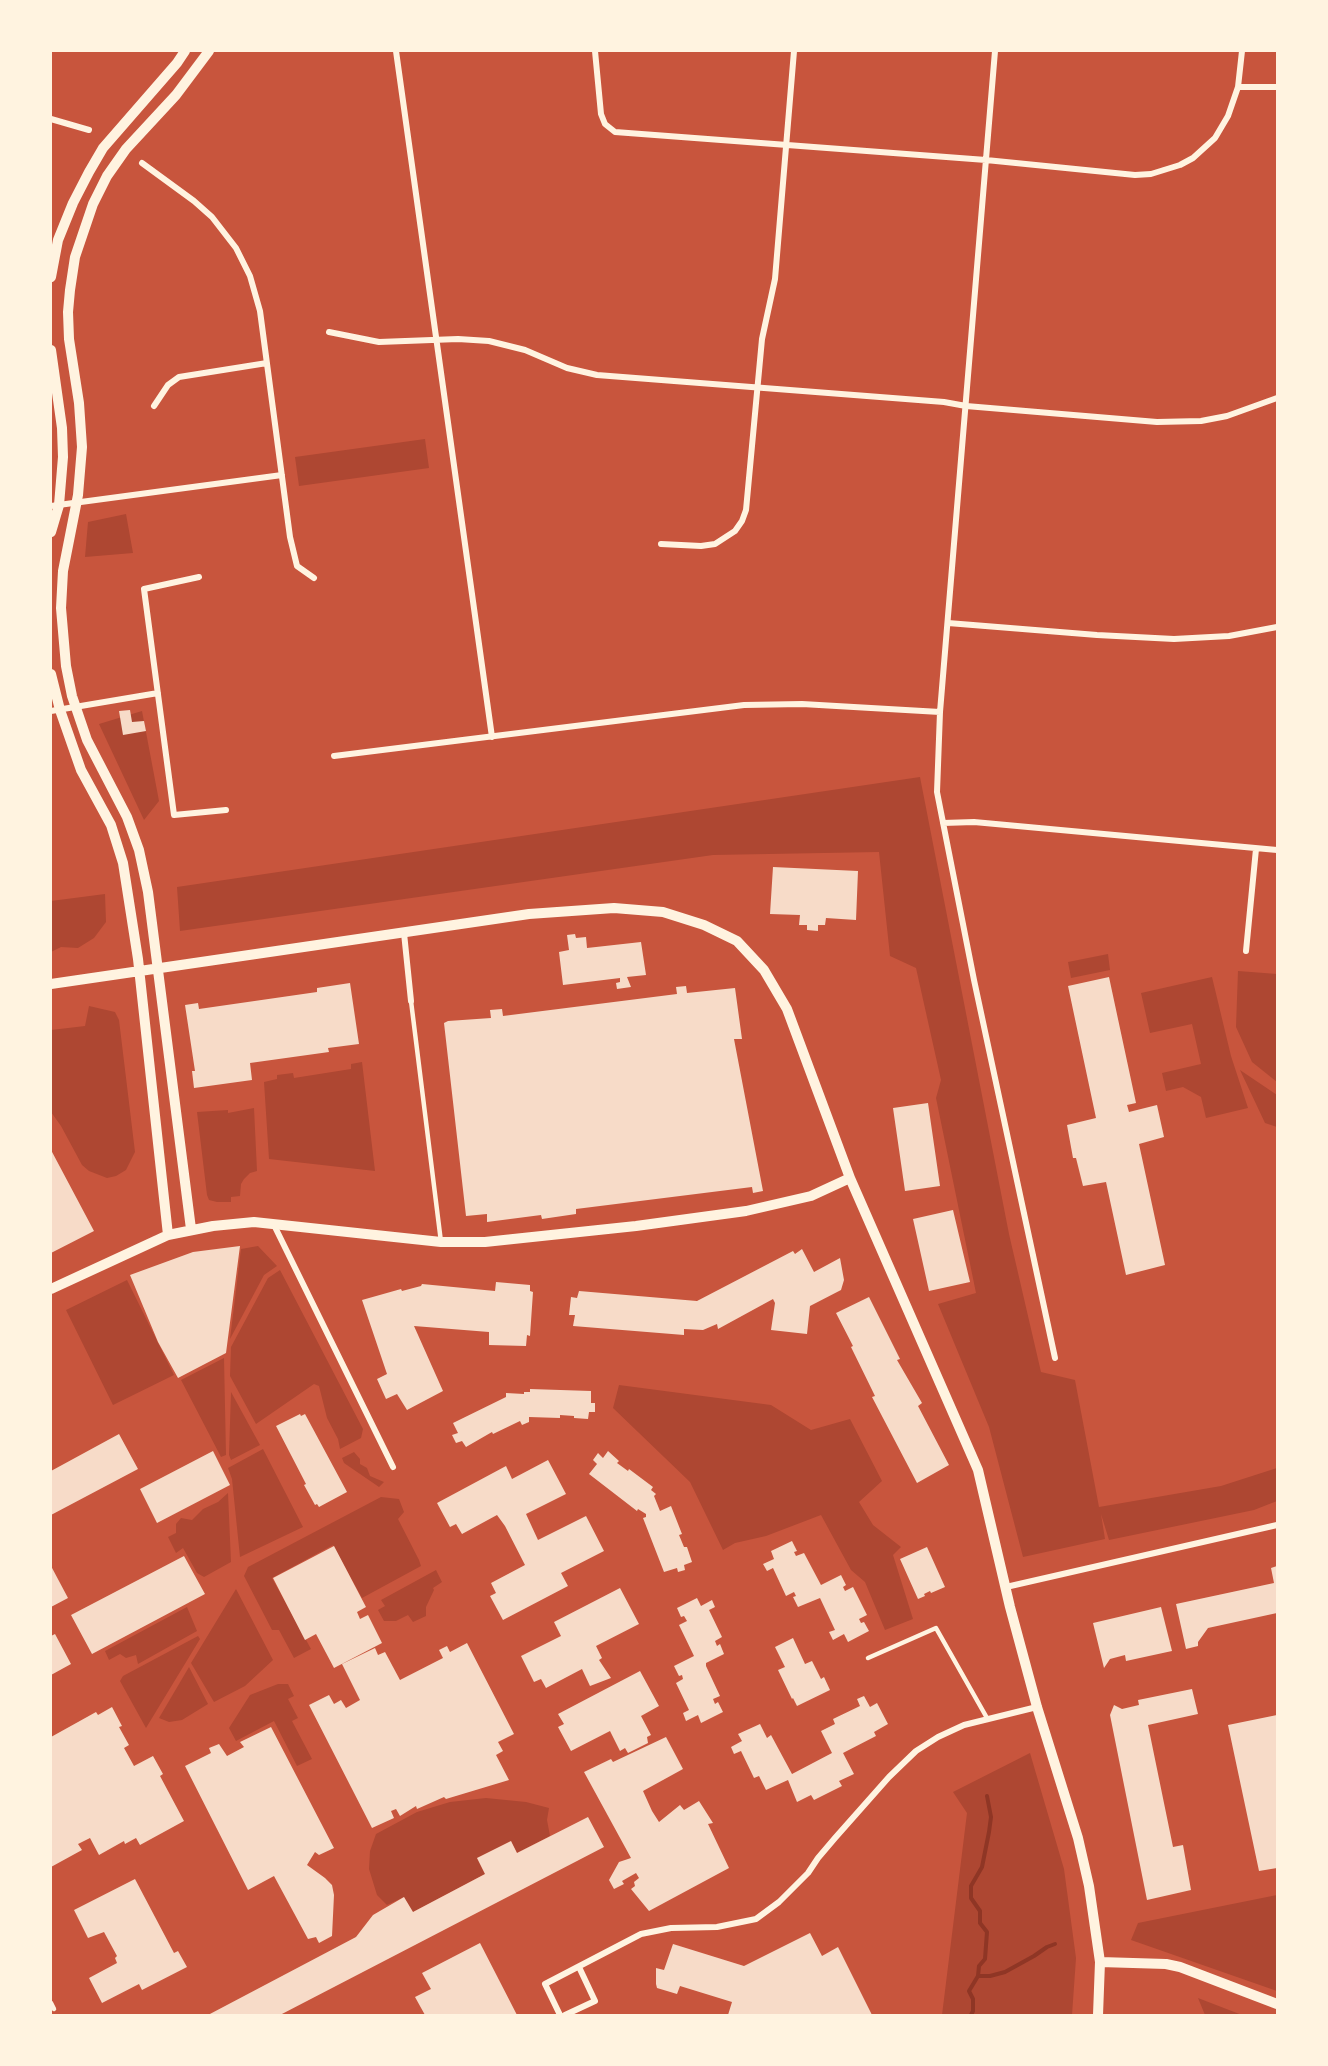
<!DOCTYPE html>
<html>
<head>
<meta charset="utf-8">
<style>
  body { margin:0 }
  #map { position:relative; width:1328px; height:2066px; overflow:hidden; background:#c8553d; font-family:Mulish,sans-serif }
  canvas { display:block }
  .frame { position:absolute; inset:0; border:52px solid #fff3e0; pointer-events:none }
</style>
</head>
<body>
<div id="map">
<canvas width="1328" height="2066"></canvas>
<div class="frame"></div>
</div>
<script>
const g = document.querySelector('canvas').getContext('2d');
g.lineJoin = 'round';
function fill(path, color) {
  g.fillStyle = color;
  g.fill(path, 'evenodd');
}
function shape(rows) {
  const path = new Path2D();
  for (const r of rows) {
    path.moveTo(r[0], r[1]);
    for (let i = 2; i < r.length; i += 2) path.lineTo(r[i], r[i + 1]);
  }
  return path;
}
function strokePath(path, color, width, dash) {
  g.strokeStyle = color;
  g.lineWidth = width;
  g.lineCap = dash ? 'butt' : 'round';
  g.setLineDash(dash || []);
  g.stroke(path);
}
fill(shape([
  [425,439,429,468,299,486,295,457],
  [126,514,133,553,85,557,88,522],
  [142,711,159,801,144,820,99,724],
  [920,777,1009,1234,1041,1372,1075,1380,1099,1507,1221,1486,1277,1468,1277,1501,1254,1510,1109,1540,1101,1514,1105,1539,1023,1557,989,1427,938,1304,976,1293,936,1098,941,1080,916,968,890,956,879,852,713,855,180,931,177,887],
  [105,894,106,922,94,938,78,948,61,947,51,952,51,901],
  [1108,954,1110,970,1071,978,1068,962],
  [1238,971,1277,974,1277,1082,1252,1062,1236,1027],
  [1212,977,1231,1056,1248,1108,1206,1118,1201,1097,1183,1087,1166,1091,1162,1073,1201,1064,1192,1024,1150,1033,1141,993],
  [89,1006,115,1012,119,1020,135,1152,126,1170,116,1176,107,1178,89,1171,82,1165,61,1126,51,1112,51,1030,85,1026],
  [362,1062,375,1171,269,1159,264,1082,277,1079,277,1075,293,1073,294,1078,351,1069,351,1064],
  [1240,1070,1277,1095,1277,1127,1265,1123],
  [254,1108,257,1171,250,1173,244,1179,241,1184,240,1196,231,1197,231,1202,217,1202,209,1200,207,1195,197,1112,228,1110,228,1113],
  [258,1246,277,1266,264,1275,230,1339,241,1249],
  [280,1270,363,1429,361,1438,340,1449,338,1439,327,1418,319,1386,314,1384,256,1424,230,1376,231,1347,268,1278],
  [127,1280,174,1375,113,1405,66,1310],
  [224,1358,226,1455,221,1457,181,1380],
  [619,1385,771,1405,811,1430,850,1419,882,1481,859,1502,873,1525,901,1547,893,1555,913,1619,885,1630,865,1582,851,1570,821,1515,766,1536,735,1543,723,1550,690,1482,613,1408],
  [231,1392,260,1445,231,1460,229,1455],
  [263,1449,303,1527,240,1557,232,1479,228,1468],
  [354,1452,360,1459,360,1464,367,1468,370,1476,384,1482,379,1487,344,1463,342,1458],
  [228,1493,231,1562,204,1577,197,1573,183,1548,176,1553,168,1537,176,1533,176,1524,181,1518,192,1520,203,1509,218,1502],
  [381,1497,399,1499,404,1512,398,1519,419,1560,421,1566,362,1598,333,1545,272,1578,311,1649,294,1658,279,1630,272,1630,244,1576,248,1567],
  [436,1570,442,1582,433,1588,434,1590,426,1607,426,1616,413,1622,408,1615,396,1621,384,1621,378,1610,385,1606,381,1600],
  [236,1589,273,1660,245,1686,214,1702,191,1663],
  [187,1607,197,1631,138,1664,136,1655,126,1658,120,1654,109,1660,105,1651],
  [198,1636,200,1639,146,1728,120,1681,123,1676],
  [189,1667,208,1704,182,1720,169,1722,159,1718],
  [278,1684,288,1684,294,1696,288,1699,298,1718,292,1721,312,1759,297,1766,274,1721,236,1741,229,1728,250,1695],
  [1030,1753,1064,1869,1076,1958,1072,2015,942,2015,967,1813,953,1792],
  [486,1798,526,1802,549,1808,547,1820,550,1836,517,1853,511,1841,477,1858,485,1874,413,1912,404,1897,387,1905,377,1895,369,1869,370,1851,376,1834,417,1812,450,1802],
  [1277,1895,1277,1991,1131,1940,1138,1923],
  [1198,1998,1242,2015,1205,2015]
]), '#ae4732');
strokePath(shape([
  [978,1976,990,1976,1005,1972,1034,1956,1047,1947,1055,1944],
  [971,2015,973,2011,973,1999,969,1991,978,1976,979,1966,985,1959,987,1932,980,1923,980,1911,971,1898,971,1886,982,1867,989,1832,991,1817,987,1796]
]), '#8f3625', 4);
fill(shape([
  [130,710,132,722,144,721,146,731,123,735,119,711],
  [773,867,858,871,856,920,826,918,825,925,818,925,818,931,807,930,807,925,799,925,800,915,770,914],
  [575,934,576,938,586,937,587,948,641,942,646,975,627,977,631,987,617,989,616,983,620,982,620,978,563,985,559,952,569,950,567,935],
  [1109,977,1136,1103,1127,1105,1129,1112,1157,1105,1164,1137,1139,1144,1165,1265,1126,1275,1106,1182,1083,1186,1076,1158,1073,1158,1067,1125,1096,1118,1068,986],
  [350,983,359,1044,328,1048,329,1052,250,1063,252,1080,194,1088,192,1071,195,1071,185,1005,198,1003,199,1009,317,992,317,988],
  [686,986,687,993,735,988,742,1039,734,1039,763,1191,753,1193,752,1187,576,1209,576,1214,542,1219,541,1215,487,1222,487,1214,466,1216,444,1023,448,1021,491,1018,490,1010,502,1009,503,1016,677,994,676,987],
  [928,1103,940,1186,905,1191,893,1108],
  [51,1150,94,1231,51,1253],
  [953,1210,970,1282,929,1291,913,1219],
  [240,1246,226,1353,178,1378,158,1342,130,1275,193,1252],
  [802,1249,814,1272,840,1258,844,1280,841,1290,810,1306,807,1334,771,1330,775,1303,773,1299,718,1329,717,1324,703,1330,684,1329,684,1335,573,1326,575,1315,569,1315,571,1297,577,1298,579,1291,697,1301,793,1251,795,1254],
  [496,1282,530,1285,530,1291,533,1292,530,1336,527,1335,526,1346,489,1345,489,1332,414,1326,443,1391,407,1410,397,1394,386,1399,377,1379,387,1374,362,1300,401,1289,402,1291,421,1286,422,1284,495,1291],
  [869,1297,900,1359,897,1360,922,1403,918,1406,949,1465,917,1483,872,1397,875,1396,851,1347,853,1346,836,1313],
  [530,1389,591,1391,591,1403,595,1403,595,1412,589,1412,588,1419,574,1418,574,1416,560,1415,560,1418,529,1417,529,1422,522,1425,520,1421,493,1434,492,1432,466,1447,462,1441,456,1443,452,1435,458,1433,453,1423,506,1397,506,1393,524,1394,524,1392,530,1392],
  [300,1414,301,1416,305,1414,347,1492,319,1507,317,1504,315,1505,304,1485,306,1484,276,1426],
  [119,1434,138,1469,51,1515,51,1471],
  [213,1451,230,1485,157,1523,140,1489],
  [608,1451,619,1461,617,1463,628,1471,629,1469,653,1487,651,1490,656,1494,654,1496,660,1511,671,1506,682,1534,679,1535,684,1547,687,1547,692,1562,684,1565,685,1570,678,1572,677,1568,664,1572,643,1518,646,1517,646,1514,638,1509,637,1511,589,1474,597,1464,593,1460,598,1453,603,1458],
  [548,1460,566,1494,526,1514,538,1540,586,1516,604,1551,561,1573,568,1586,503,1620,490,1596,496,1593,491,1583,525,1565,505,1526,497,1515,462,1534,456,1524,450,1527,437,1503,506,1466,512,1479],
  [792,1541,797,1551,794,1552,796,1556,804,1553,821,1585,841,1575,846,1585,843,1587,845,1591,853,1587,867,1615,859,1619,861,1623,864,1622,869,1631,848,1642,844,1634,833,1640,829,1632,835,1630,820,1598,798,1607,793,1597,796,1596,794,1592,786,1596,773,1568,767,1571,763,1564,774,1559,771,1551],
  [334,1546,366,1607,357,1612,360,1619,368,1615,382,1643,334,1668,316,1634,305,1640,273,1578],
  [927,1547,945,1587,931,1593,930,1591,924,1594,925,1596,918,1599,900,1559],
  [184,1556,205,1594,92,1654,71,1615],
  [51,1566,68,1598,51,1607],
  [1277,1566,1277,1613,1208,1628,1198,1642,1198,1646,1186,1649,1176,1604,1274,1583,1271,1568],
  [620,1588,639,1624,596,1646,602,1658,599,1660,611,1678,590,1686,582,1669,546,1688,541,1679,534,1682,521,1656,561,1636,554,1622],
  [697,1598,701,1606,712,1600,715,1607,709,1610,722,1637,715,1641,717,1646,720,1644,724,1654,706,1663,706,1666,720,1696,713,1699,715,1704,718,1702,723,1712,701,1723,698,1715,686,1721,683,1713,689,1710,676,1683,683,1679,682,1675,679,1676,674,1666,694,1656,679,1625,687,1621,684,1616,681,1617,677,1608],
  [1161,1607,1172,1651,1126,1661,1125,1655,1110,1659,1104,1668,1093,1623],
  [55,1634,71,1664,51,1675,51,1636],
  [793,1638,805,1664,812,1661,821,1679,824,1677,830,1690,797,1706,793,1698,792,1699,778,1670,785,1667,775,1647],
  [467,1643,514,1734,498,1742,503,1751,496,1755,509,1780,446,1799,444,1797,417,1809,416,1806,400,1816,396,1809,391,1811,394,1818,372,1828,309,1705,329,1695,334,1704,341,1700,346,1708,360,1700,342,1664,375,1648,378,1655,385,1652,400,1680,443,1658,439,1650,447,1646,450,1652],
  [640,1671,659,1706,641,1716,651,1735,647,1737,648,1743,628,1753,625,1748,620,1751,610,1731,571,1751,558,1727,564,1724,558,1714],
  [1192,1689,1198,1714,1148,1725,1173,1847,1183,1845,1191,1890,1147,1900,1110,1715,1114,1705,1122,1709,1139,1705,1138,1700],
  [864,1696,870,1707,877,1703,888,1724,874,1732,876,1736,843,1753,854,1774,839,1781,842,1786,814,1800,811,1795,797,1802,788,1780,766,1790,759,1776,754,1778,741,1751,734,1754,731,1747,742,1741,738,1734,760,1724,767,1738,771,1735,792,1774,832,1753,821,1731,835,1724,833,1719,860,1706,857,1699],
  [112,1707,122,1726,119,1727,129,1745,124,1748,134,1766,153,1756,163,1774,160,1776,184,1821,140,1845,136,1838,125,1844,124,1841,99,1855,90,1838,78,1844,82,1850,51,1867,51,1737,96,1712,98,1715],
  [1277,1715,1277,1868,1259,1871,1228,1725],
  [271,1727,334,1848,319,1855,315,1852,307,1865,325,1878,332,1885,334,1895,332,1936,319,1943,316,1937,308,1939,274,1876,248,1890,185,1766,211,1753,209,1748,219,1744,227,1756,244,1747,240,1742],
  [666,1737,683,1769,643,1791,652,1811,659,1822,680,1805,684,1810,699,1801,713,1823,708,1824,729,1868,649,1911,631,1889,635,1886,634,1882,639,1878,636,1873,622,1881,624,1884,614,1889,609,1880,619,1862,631,1858,584,1772,611,1759,613,1762],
  [588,1817,604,1847,280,2015,208,2015,356,1937,373,1915,404,1897,413,1912,485,1874,477,1858,511,1841,517,1853],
  [135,1879,174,1953,178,1951,187,1967,142,1990,139,1984,102,2003,89,1978,117,1963,115,1958,117,1956,104,1932,88,1938,74,1910],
  [810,1933,822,1956,838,1947,872,2015,728,2015,732,2002,680,1986,677,1994,657,1988,656,1984,656,1968,664,1970,673,1944,744,1966],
  [480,1943,517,2015,425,2015,415,1997,431,1989,422,1973]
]), '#f7dbc8');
strokePath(shape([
  [411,1001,441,1242],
  [868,1658,936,1628,987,1718],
  [51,2003,54,2009]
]), '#fff3e0', 4.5);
strokePath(shape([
  [396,51,492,737],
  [595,51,601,114,605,124,615,132,986,160,1135,175,1151,174,1180,165,1193,158,1215,138,1228,116,1238,87,1242,51],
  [995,51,940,712,937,792,974,980,1055,1358],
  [1238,87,1277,87],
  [51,119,89,130],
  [142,163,194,201,212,217,236,248,250,276,260,311,290,537,297,566,314,578],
  [329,332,379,342,458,339,489,341,525,350,567,368,597,375,944,402,966,406,1157,422,1201,421,1227,416,1277,398],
  [154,406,168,385,179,377,267,363],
  [51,506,282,475],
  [661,544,701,546,715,544,735,531,742,521,746,510,762,339,775,279,794,51],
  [199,577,144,589,174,815,226,810],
  [948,623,1097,635,1174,639,1229,636,1277,627],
  [51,711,158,693],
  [334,756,744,705,802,704,940,712],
  [943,823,974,822,1277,850],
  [404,933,411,1001],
  [1246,951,1256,849],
  [274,1225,393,1467],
  [1006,1587,1277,1525],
  [560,2015,545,1984,641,1934,671,1928,717,1927,756,1919,779,1902,808,1873,818,1858,835,1838,889,1777,916,1751,938,1737,964,1725,1037,1707],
  [565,2015,595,2001,579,1967]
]), '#fff3e0', 6);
strokePath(shape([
  [51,277,58,240,73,203,89,172,103,148,177,63,185,51],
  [51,350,62,428,63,457,59,505,51,532],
  [51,674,60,710,81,770,111,825,123,863,138,959,168,1235],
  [51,984,529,914,614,908,663,912,704,925,737,941,764,970,787,1009,850,1178,978,1470,1010,1607,1037,1707,1078,1838,1089,1886,1100,1962,1098,2015],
  [191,1229,148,892,139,850,127,817,87,740,72,696,66,666,61,608,63,571,78,495,82,447,79,403,69,339,68,312,70,290,75,257,93,204,107,176,126,149,176,95,209,51],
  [51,1289,168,1235,213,1226,254,1222,441,1242,485,1242,636,1226,746,1211,811,1196,850,1178],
  [1100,1962,1166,1964,1180,1967,1277,2004]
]), '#fff3e0', 10);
</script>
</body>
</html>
